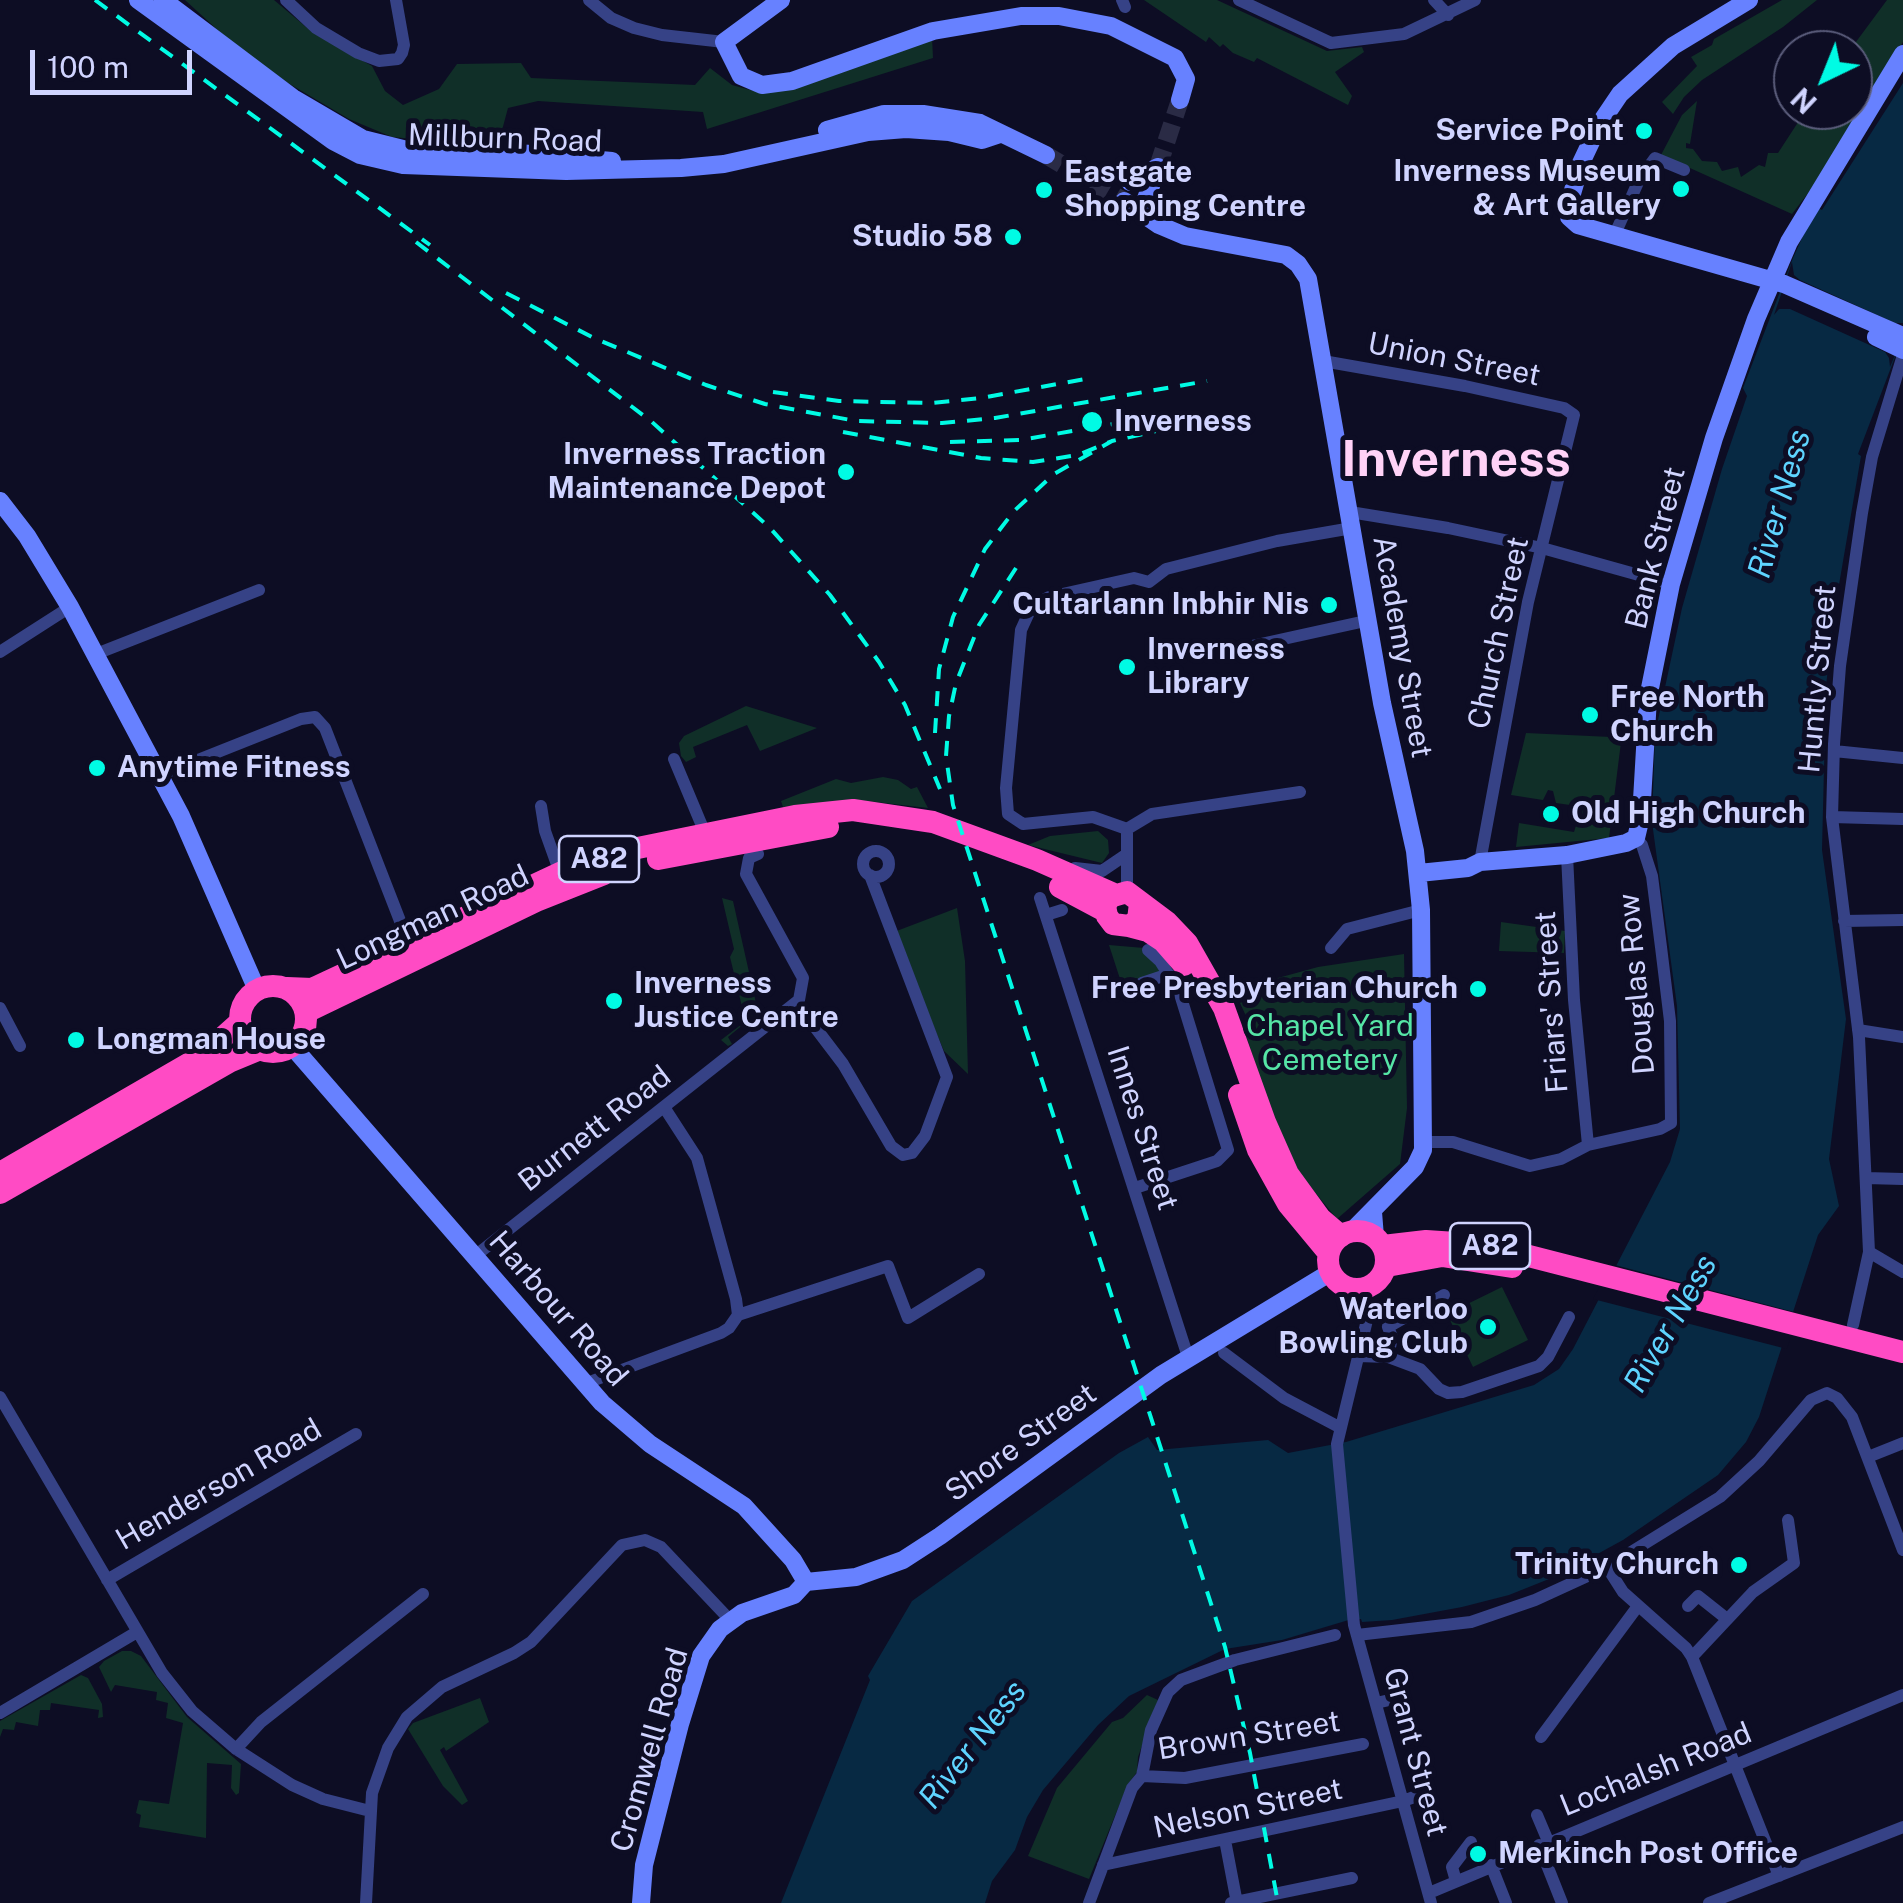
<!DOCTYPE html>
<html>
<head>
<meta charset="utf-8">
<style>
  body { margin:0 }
  #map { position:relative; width:1903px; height:1903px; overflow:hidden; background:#0d0d24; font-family:"Public Sans",sans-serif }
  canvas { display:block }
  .north { position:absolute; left:1773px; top:30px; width:100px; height:100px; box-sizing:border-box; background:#0d0d24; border:2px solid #5b5d7c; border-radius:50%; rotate:223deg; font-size:28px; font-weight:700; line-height:40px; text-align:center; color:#d0d4ff }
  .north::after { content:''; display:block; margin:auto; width:35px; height:45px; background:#00fbe4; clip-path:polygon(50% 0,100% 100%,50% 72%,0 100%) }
  .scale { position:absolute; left:30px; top:50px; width:162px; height:45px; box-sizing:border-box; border:5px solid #d0d4ff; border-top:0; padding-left:12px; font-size:30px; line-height:35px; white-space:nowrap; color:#d0d4ff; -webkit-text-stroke:8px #0d0d24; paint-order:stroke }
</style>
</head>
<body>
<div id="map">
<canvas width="1903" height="1903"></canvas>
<div class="north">N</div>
<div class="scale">100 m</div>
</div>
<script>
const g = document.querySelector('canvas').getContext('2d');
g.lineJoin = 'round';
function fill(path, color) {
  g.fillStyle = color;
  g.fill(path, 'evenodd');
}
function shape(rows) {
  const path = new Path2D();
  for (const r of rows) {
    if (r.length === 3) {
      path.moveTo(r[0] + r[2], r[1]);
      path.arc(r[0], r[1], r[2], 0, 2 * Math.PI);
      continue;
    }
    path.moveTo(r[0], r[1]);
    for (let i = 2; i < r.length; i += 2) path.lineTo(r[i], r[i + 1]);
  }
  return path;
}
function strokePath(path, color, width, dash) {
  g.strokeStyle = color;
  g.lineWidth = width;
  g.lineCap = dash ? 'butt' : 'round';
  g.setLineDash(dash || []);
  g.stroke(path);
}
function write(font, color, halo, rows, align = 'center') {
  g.font = font + ' "Public Sans",sans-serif';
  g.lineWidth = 10;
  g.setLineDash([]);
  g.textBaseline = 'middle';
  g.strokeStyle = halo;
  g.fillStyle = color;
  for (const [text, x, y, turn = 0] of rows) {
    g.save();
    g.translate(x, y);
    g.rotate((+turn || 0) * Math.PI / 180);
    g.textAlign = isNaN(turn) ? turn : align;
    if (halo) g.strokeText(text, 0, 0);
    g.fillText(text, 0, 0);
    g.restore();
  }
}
fill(shape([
  [185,0,274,0,312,32,372,66,385,91,403,105,439,89,457,64,521,63,531,78,695,85,710,68,732,85,754,91,932,37,933,58,707,129,703,112,538,101,508,108,501,134,435,141,392,137,349,119,288,83,234,45],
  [1144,0,1217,0,1327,51,1362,47,1364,52,1335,72,1352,96,1348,105,1257,58,1254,62,1233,53,1223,44,1220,47,1209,37,1206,42],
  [1782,0,1817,0,1783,27,1702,80,1684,97,1673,114,1662,102,1697,66,1691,57,1712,45,1714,39],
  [1887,0,1903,0,1903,42,1826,170,1792,214,1661,155,1682,115,1697,101,1690,144,1686,143,1686,148,1693,149,1702,161,1717,162,1722,171,1738,167,1741,177,1759,165,1765,167,1768,153,1778,153,1806,110,1853,110,1853,50,1850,50],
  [746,706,817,728,760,751,747,725,693,747,696,757,686,762,681,756,679,743,684,736],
  [1526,733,1611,737,1621,742,1609,838,1516,847,1519,823,1574,832,1581,809,1578,802,1572,801,1570,805,1556,803,1553,791,1548,790,1543,800,1511,795],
  [883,777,898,780,911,789,917,787,928,808,858,800,783,807,781,801,836,779,851,783],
  [1098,831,1108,840,1109,853,1102,863,1028,845,1050,836],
  [722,898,733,901,760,1021,757,1024,751,1018,728,1037,732,1044,728,1046,721,1040,742,1024,744,1015,730,957,734,949],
  [957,908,965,961,968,1074,944,1051,894,932],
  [1501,922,1565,931,1564,953,1499,951],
  [1109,945,1144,948,1162,973,1140,981,1137,978,1121,982],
  [1404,954,1407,1108,1400,1164,1337,1219,1299,1173,1275,1124,1244,1029,1246,1016,1234,990,1318,967],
  [1502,1287,1528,1340,1473,1367,1447,1314],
  [122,1651,131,1651,141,1656,187,1717,241,1764,239,1793,236,1795,231,1788,232,1765,207,1763,206,1838,139,1827,141,1815,136,1813,139,1800,169,1804,183,1723,166,1718,168,1703,156,1700,157,1692,115,1685,111,1692,99,1667,104,1661],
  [81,1675,88,1678,102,1704,103,1717,98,1718,99,1710,51,1703,50,1710,40,1710,38,1726,16,1722,14,1730,3,1729,0,1737,0,1721],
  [1147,1695,1158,1700,1138,1757,1137,1772,1128,1784,1089,1879,1028,1856,1057,1788,1112,1722,1123,1718],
  [480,1698,489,1722,446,1751,444,1747,440,1750,468,1801,462,1805,443,1786,408,1729,413,1723]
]), '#102f28');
fill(shape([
  [1903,83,1903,336,1858,454,1861,456,1834,614,1826,686,1822,850,1846,1019,1829,1159,1839,1206,1818,1235,1759,1417,1746,1442,1718,1475,1623,1540,1559,1575,1509,1595,1462,1607,1392,1620,1362,1622,1361,1619,1352,1619,1282,1640,1225,1649,1129,1696,1098,1725,1043,1790,1027,1817,1015,1850,992,1881,985,1903,781,1903,870,1680,868,1676,912,1601,1119,1453,1148,1437,1157,1450,1268,1440,1288,1453,1346,1442,1534,1385,1559,1369,1573,1349,1670,1162,1680,1129,1677,1006,1652,822,1655,734,1682,608,1722,469,1747,396,1743,388,1793,258,1816,207,1822,210]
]), '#072943');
fill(shape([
  [1792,262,1794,275,1800,280,1895,323,1903,323,1903,336,1890,367,1889,358,1885,352,1790,309,1779,309,1774,315],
  [1611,1264,1798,1313,1787,1349,1593,1299]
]), '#0d0d24');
strokePath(shape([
  [1046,155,1124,201],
  [1158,167,1180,100]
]), '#2a2b45', 18, [18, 9]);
strokePath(shape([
  [286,0,316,28,358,53,379,61,398,59,402,53,404,45,396,0],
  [589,0,611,18,634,28,662,35,724,42],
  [1122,0,1125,7],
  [1239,0,1331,43,1404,34,1475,0],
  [1434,0,1448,15],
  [1615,234,1639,180,1655,158,1684,170],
  [1323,361,1465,386,1564,408,1574,415,1528,602,1480,862],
  [1350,512,1448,528,1542,548,1671,584],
  [1238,649,1370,620],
  [0,652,70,607],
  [96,654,259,590],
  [1834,751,1903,758],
  [674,759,705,833],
  [160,775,301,719,315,717,325,728,409,944],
  [541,806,545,831,560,873],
  [1832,817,1903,819],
  [1127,829,1093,817,1023,824,1008,814,1006,788,1021,630,1032,606,1049,597,1134,578,1149,582,1166,569,1277,541,1352,528],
  [1127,829,1152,814,1300,792],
  [1127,829,1127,892],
  [876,864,13],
  [1567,855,1574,1000,1588,1145],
  [1075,868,1102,871,1127,854],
  [1040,898,1188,1357],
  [1046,915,1062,910],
  [1844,921,1903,920],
  [1331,948,1347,929,1421,910],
  [1142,983,1169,974],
  [794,1006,805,1014,843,1064,891,1146,903,1155,912,1153,925,1136,947,1077,870,875],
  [0,1008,20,1046],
  [1858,1030,1903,1037],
  [1424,1142,1453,1142,1530,1166,1561,1159,1588,1145,1660,1129,1671,1123,1670,1021,1661,947,1652,876,1642,845,1636,838],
  [1866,1178,1903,1179],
  [1135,1188,1217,1161,1228,1150,1179,991,1160,961,1148,950],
  [1869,1252,1903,1272],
  [475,1256,799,1000,803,978,746,874,749,858,758,854],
  [1365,1289,1367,1320,1337,1444,1354,1625,1431,1903],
  [738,1315,888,1266,908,1318,979,1274],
  [1853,1325,1869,1252,1859,1037,1832,817,1834,744,1840,666,1862,513,1872,457,1903,355],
  [1224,1353,1284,1398,1339,1427],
  [1358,1356,1388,1357,1420,1369,1439,1389,1448,1393,1462,1392,1539,1366,1548,1357,1569,1317],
  [1388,1357,1392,1337,1388,1327,1444,1295],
  [584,1384,721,1333,729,1328,738,1315,736,1299,697,1158,664,1107],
  [0,1397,162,1673,192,1711,236,1749,292,1785,323,1799,370,1811],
  [1868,1457,1903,1443],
  [1607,1567,1623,1592,1686,1648,1692,1657,1779,1876],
  [107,1580,356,1434],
  [1688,1606,1698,1596,1727,1619],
  [1357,1635,1471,1622,1535,1600,1607,1567,1720,1497,1759,1461,1811,1400,1827,1393,1837,1398,1852,1417,1903,1550],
  [1692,1657,1753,1592,1794,1563,1788,1520],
  [1376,1703,1403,1697],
  [0,1713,137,1632],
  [1541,1737,1638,1606],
  [236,1749,261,1722,423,1594],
  [1142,1776,1185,1778,1363,1744],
  [1537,1815,1548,1841],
  [1225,1840,1237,1903],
  [1539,1845,1562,1903],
  [1103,1865,1403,1801,1428,1792],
  [1491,1865,1506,1903],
  [1456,1881,1452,1867,1471,1842],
  [1429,1893,1903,1695],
  [366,1903,372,1793,388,1748,407,1717,442,1687,514,1653,531,1642,622,1545,645,1540,661,1547,730,1620],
  [1089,1903,1132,1788,1142,1776,1151,1730,1168,1692,1181,1680,1235,1660,1335,1635],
  [1231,1903,1352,1878],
  [1709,1903,1903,1827]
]), '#364286', 12);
strokePath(shape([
  [138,0,333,141,360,155,403,165,566,171,681,168,724,164,868,132,906,129,949,132,982,140,1000,134],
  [163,0,293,98,363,139,415,152,507,152,612,161],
  [781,0,724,42,741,76,762,85,792,81,933,31,1021,16,1059,16,1111,26,1175,58,1186,79,1180,100],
  [1749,0,1673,46,1620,94,1599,125,1581,163,1569,204,1569,217,1578,225,1784,284,1903,336],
  [827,130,884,114,923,114,980,123,1046,155],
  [1130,182,1158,167],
  [1124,201,1159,225,1185,236,1286,255,1298,264,1308,279,1382,703,1415,851,1421,910,1423,1150,1415,1167,1352,1231],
  [1141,212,1158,167],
  [1876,337,1903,350],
  [0,501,27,536,70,607,181,816,257,990],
  [1419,873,1468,868,1480,862,1567,855,1626,843,1636,838,1641,817,1648,698,1671,584,1714,438,1756,319,1789,242,1903,54],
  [292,1046,602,1403,650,1444,744,1506,793,1560,806,1582],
  [1373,1212,1375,1237],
  [641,1903,644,1865,680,1724,701,1656,720,1629,742,1613,794,1595,806,1582,856,1577,903,1560,940,1536,1161,1375,1331,1272]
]), '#6781ff', 18);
strokePath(shape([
  [658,859,828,827],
  [1060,887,1105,911],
  [1140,903,1138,920,1129,926,1113,924,1107,916,1105,906,1110,897,1127,892,1167,922,1187,943,1224,1008,1265,1122,1288,1174,1320,1218,1341,1236],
  [1129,926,1148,931,1163,941,1184,965],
  [273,1019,33],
  [287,988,312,989,560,873,623,851,795,816,853,810,933,822,1037,860,1114,894],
  [306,1012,536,901,604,874],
  [1239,1095,1258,1150,1288,1204,1327,1251],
  [0,1173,202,1056,240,1022],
  [0,1193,231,1061,260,1049],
  [1357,1260,29],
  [1383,1246,1426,1241,1486,1245,1903,1352],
  [1387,1266,1442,1256,1512,1267]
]), '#ff4bc4', 22);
strokePath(shape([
  [95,0,430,245],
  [416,242,652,422,770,528,830,595,879,662,905,705,940,789],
  [506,293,594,338,706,385,765,404,856,421,942,423,995,418,1207,381],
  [773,392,839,401,931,403,981,398,1085,379],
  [843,432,981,458,1033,462,1078,455,1112,441],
  [950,442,1020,440,1143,419],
  [1016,568,979,625,956,683,949,716,946,756,953,805,1225,1647,1250,1753,1278,1903],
  [935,733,939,669,953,617,985,549,1014,511,1054,474,1112,441,1214,418]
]), '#00fbe4', 4, [15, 12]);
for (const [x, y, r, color] of [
  [1644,131,10,"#00fbe4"],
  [1681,189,10,"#00fbe4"],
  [1044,190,10,"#00fbe4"],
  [1013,237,10,"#00fbe4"],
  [1092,422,12,"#00fbe4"],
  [846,472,10,"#00fbe4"],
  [1329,605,10,"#00fbe4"],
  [1127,667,10,"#00fbe4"],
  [1590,715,10,"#00fbe4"],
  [97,768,10,"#00fbe4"],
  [1551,814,10,"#00fbe4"],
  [1478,989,10,"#00fbe4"],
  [614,1001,10,"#00fbe4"],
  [76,1040,10,"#00fbe4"],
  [1488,1327,10,"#00fbe4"],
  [1739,1565,10,"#00fbe4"],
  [1478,1854,10,"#00fbe4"]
]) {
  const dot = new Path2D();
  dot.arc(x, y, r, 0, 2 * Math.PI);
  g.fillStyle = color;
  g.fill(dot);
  strokePath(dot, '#0d0d24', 4);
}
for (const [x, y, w] of [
  [599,859,80],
  [1490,1246,80]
]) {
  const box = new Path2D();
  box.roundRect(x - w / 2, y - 23, w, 46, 8);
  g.fillStyle = '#0d0d24';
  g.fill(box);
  strokePath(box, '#d0d4ff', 2.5);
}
write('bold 28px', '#d0d4ff', null, [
  ["A82",599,859],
  ["A82",1490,1246]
]);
write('bold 30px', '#d0d4ff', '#0d0d24', [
  ["Service Point",1624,131,"right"],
  ["Inverness Museum",1661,172,"right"],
  ["& Art Gallery",1661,206,"right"],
  ["Eastgate",1064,173],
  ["Shopping Centre",1064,207],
  ["Studio 58",993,237,"right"],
  ["Inverness",1114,422],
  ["Inverness Traction",826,455,"right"],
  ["Maintenance Depot",826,489,"right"],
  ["Cultarlann Inbhir Nis",1309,605,"right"],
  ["Inverness",1147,650],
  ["Library",1147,684],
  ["Free North",1610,698],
  ["Church",1610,732],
  ["Anytime Fitness",117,768],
  ["Old High Church",1571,814],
  ["Inverness",634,984],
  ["Justice Centre",634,1018],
  ["Free Presbyterian Church",1458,989,"right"],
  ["Longman House",96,1040],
  ["Waterloo",1468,1310,"right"],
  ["Bowling Club",1468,1344,"right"],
  ["Trinity Church",1719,1565,"right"],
  ["Merkinch Post Office",1498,1854]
], 'left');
write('30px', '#d0d4ff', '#0d0d24', [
  ["Millburn Road",505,139,2],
  ["Union Street",1454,360,11],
  ["Bank Street",1656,548,-76],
  ["Church Street",1499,633,-78],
  ["Academy Street",1402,647,80],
  ["Huntly Street",1818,679,-85],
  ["Longman Road",433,918,-25],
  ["Douglas Row",1637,984,-95],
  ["Friars' Street",1552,1002,-94],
  ["Innes Street",1142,1128,72],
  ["Burnett Road",595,1129,-38],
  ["Harbour Road",558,1309,49],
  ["Shore Street",1021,1443,-36],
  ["Henderson Road",219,1485,-30],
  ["Brown Street",1249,1736,-9],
  ["Cromwell Road",650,1750,-74],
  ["Grant Street",1415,1752,75],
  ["Lochalsh Road",1656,1770,-22],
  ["Nelson Street",1248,1809,-12]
]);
write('30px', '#56e5a6', '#0d0d24', [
  ["Chapel Yard",1330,1027],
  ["Cemetery",1330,1061]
]);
write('italic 32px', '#5ed4ff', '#0d0d24', [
  ["River Ness",1780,504,-74],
  ["River Ness",1671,1324,-60],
  ["River Ness",973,1745,-52]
]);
write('bold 50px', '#ffd2f7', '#0d0d24', [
  ["Inverness",1456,461]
]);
</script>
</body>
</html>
